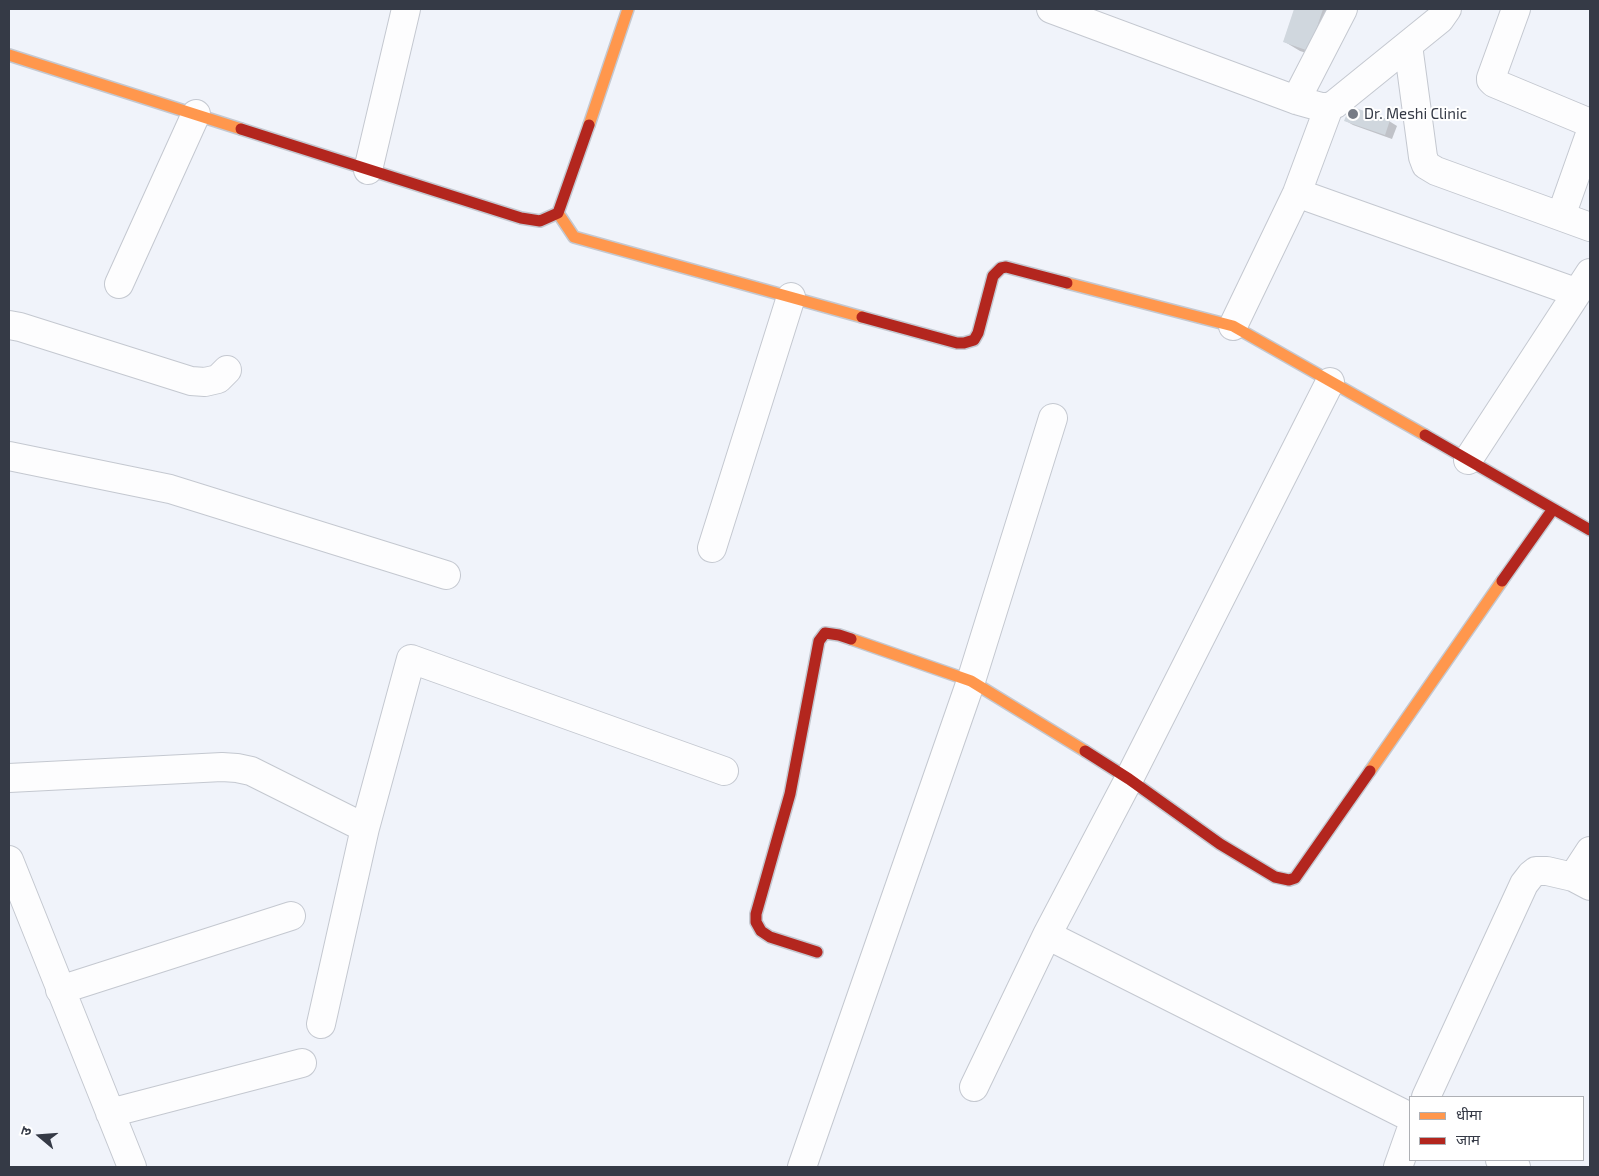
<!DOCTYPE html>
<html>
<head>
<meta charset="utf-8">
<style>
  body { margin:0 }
  #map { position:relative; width:1599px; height:1176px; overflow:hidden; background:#f0f3fa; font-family:"Exo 2","Noto Sans Devanagari",sans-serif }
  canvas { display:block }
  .frame { position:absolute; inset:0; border:10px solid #353a46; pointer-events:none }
  .legend { position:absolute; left:1409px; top:1096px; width:175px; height:65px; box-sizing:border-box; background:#fff; border:1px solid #aeb0b5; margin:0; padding:6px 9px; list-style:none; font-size:15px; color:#353a46 }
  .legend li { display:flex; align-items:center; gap:10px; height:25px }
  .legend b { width:25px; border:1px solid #aeb0b5 }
  .north { position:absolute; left:15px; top:1111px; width:50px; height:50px; -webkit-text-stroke:4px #fff; paint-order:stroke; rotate:288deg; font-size:14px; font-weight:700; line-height:20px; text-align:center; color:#353a46 }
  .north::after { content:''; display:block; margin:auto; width:18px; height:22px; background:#353a46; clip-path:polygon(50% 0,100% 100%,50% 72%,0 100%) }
</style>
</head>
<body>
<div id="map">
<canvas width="1599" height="1176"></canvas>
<div class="frame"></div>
<ul class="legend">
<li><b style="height:6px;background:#ff974d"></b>धीमा</li>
<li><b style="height:6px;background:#b3261e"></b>जाम</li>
</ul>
<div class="north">उ</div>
</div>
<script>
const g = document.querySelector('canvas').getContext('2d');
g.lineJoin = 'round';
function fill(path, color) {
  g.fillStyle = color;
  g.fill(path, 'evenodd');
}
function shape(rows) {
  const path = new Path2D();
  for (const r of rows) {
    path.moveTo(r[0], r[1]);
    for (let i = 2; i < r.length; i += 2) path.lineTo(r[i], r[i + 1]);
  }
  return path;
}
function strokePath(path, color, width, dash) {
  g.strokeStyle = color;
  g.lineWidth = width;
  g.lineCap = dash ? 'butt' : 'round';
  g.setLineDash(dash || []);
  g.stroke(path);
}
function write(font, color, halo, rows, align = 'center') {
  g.font = font + ' "Exo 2",sans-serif';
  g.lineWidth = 4;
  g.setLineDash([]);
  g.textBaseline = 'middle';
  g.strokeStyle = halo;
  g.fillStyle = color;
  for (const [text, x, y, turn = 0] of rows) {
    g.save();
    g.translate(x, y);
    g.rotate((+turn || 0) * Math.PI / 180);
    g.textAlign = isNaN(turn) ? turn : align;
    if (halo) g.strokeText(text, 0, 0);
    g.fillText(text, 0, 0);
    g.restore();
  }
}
fill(shape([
  [1295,9,1341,9,1325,59,1300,51,1285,42],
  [1346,121,1389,121,1397,126,1392,139,1353,125]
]), '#0003');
fill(shape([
  [1294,9,1323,9,1309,51,1283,42],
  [1350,106,1390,120,1385,135,1344,121]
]), '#d0d7de');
const street = shape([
  [1051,9,1296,100,1321,107,1329,107,1335,104,1440,19,1447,9],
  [1516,9,1491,78,1491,80,1494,83,1590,123],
  [1408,45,1423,157,1426,165,1436,171,1590,227],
  [1296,100,1343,9],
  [368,170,406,9],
  [1297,193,1575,292,1576,294],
  [1561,216,1590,134],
  [119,284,196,114],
  [9,325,20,327,191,381,205,382,218,379,227,370],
  [1233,326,1297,193,1329,107],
  [9,456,170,489,446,575],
  [1468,460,1590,273],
  [712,548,791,297],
  [9,778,222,767,237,768,251,771,365,828],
  [9,860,132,1167],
  [1573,877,1590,851],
  [1047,935,1410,1117],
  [60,990,291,916],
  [321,1024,365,828,411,659,724,771],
  [974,1087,1047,935,1129,779,1330,382],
  [1426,1097,1524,884,1531,875,1536,871,1547,871,1573,877,1590,886],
  [110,1113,302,1063],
  [1500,1160,1516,1167],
  [802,1167,971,681,1053,418],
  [1398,1167,1410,1133]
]);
const slow = shape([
  [9,55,241,129],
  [589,125,628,9],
  [558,213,574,237,862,317],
  [1067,283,1233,326,1425,435],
  [851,639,971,681,1085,751],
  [1370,771,1502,581]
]);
const jam = shape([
  [241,129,521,218,540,221,558,213,589,125],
  [862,317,957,343,964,343,974,340,978,333,993,276,1001,268,1006,267,1067,283],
  [1425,435,1590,530],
  [1502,581,1553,509],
  [1085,751,1129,779,1220,844,1275,877,1289,880,1295,878,1370,771],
  [817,952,770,937,761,931,756,922,756,914,790,794,819,641,825,633,839,635,851,639]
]);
strokePath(street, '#c4c8d0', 30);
strokePath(slow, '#c4c8d0', 14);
strokePath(jam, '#c4c8d0', 14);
strokePath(street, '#fdfdfe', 28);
strokePath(slow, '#ff974d', 11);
strokePath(jam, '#b3261e', 11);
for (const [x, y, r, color] of [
  [1353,114,6,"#767b85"]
]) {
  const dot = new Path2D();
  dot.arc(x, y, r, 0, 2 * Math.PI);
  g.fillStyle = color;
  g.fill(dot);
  strokePath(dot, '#fff', 2);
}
write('15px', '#353a46', '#fff', [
  ["Dr. Meshi Clinic",1364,114]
], 'left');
</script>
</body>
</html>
